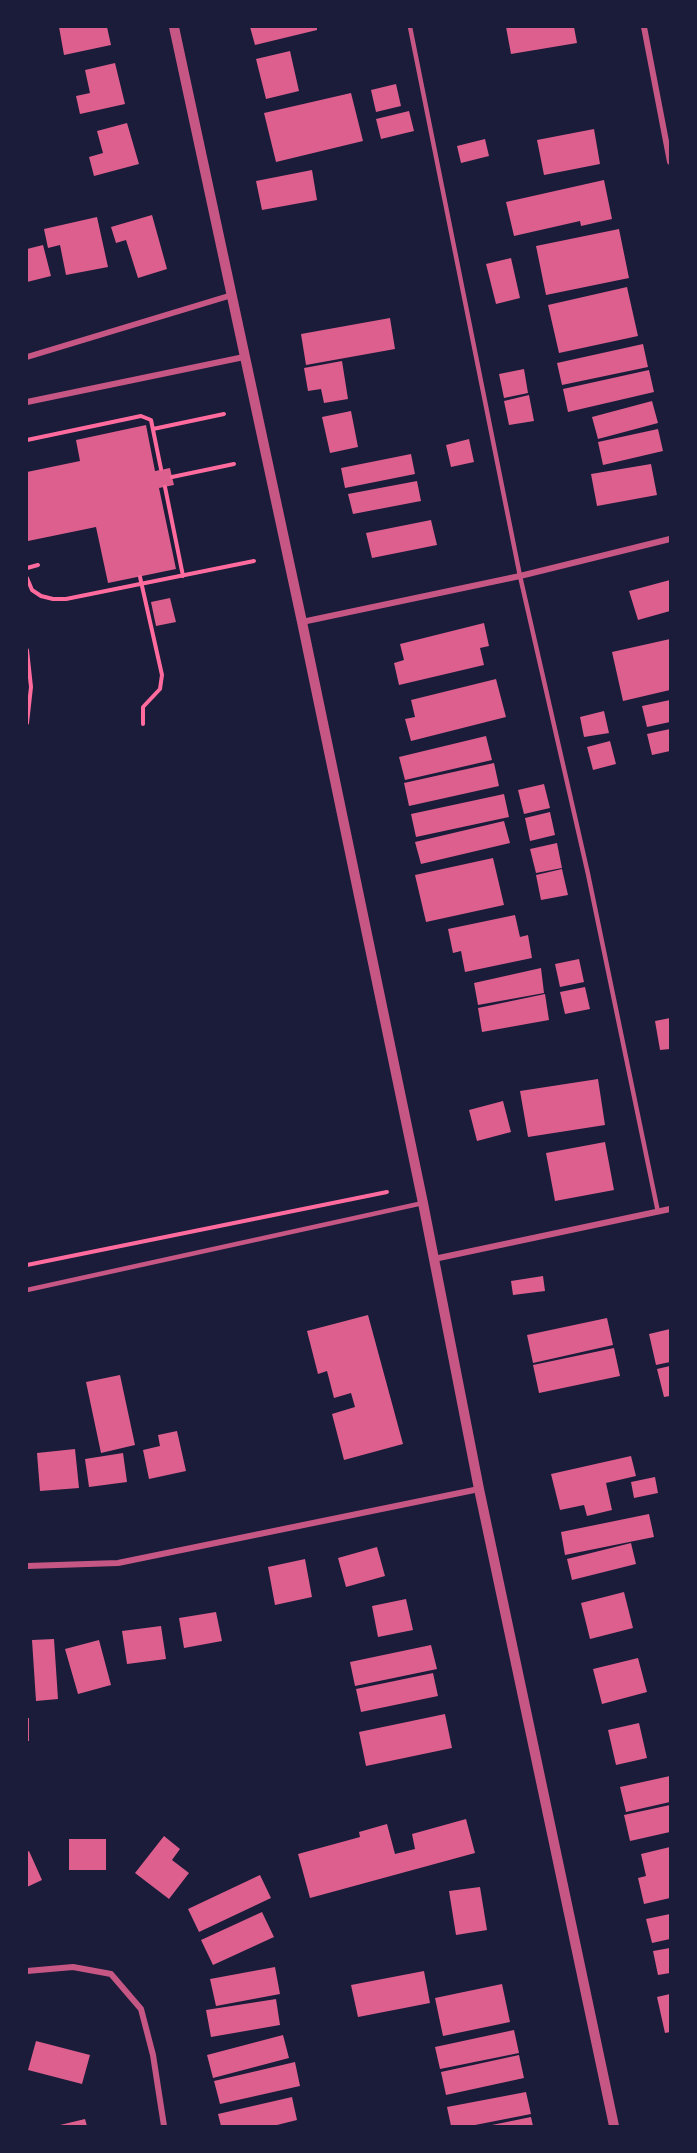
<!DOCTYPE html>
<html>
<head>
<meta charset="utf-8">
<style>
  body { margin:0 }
  #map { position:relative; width:697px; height:2153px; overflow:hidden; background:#1b1b3a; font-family:"DM Sans",sans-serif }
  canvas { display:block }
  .frame { position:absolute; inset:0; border:28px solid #1b1b3a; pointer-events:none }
</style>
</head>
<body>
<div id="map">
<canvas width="697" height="2153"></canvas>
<div class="frame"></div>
</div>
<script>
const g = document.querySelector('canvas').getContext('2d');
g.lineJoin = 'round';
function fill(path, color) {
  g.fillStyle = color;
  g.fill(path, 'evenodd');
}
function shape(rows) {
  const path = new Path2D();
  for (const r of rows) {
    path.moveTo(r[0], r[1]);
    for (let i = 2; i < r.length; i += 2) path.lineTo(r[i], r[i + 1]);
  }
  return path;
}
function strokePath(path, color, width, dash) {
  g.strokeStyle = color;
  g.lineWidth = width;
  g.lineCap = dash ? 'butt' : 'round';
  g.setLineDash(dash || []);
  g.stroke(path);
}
fill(shape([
  [59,27,107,27,111,45,64,55],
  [250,27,317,27,317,30,255,45],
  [506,27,574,27,577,43,511,54],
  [290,51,299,91,266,99,256,59],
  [115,63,125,104,80,114,76,96,90,93,85,70],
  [396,84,401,106,376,112,371,90],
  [351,93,363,141,276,162,264,113],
  [409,111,414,131,381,139,376,119],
  [127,123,139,164,94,176,89,157,103,153,97,131],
  [594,129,600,164,544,175,537,140],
  [485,139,489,156,461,163,457,146],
  [312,170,317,200,262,210,256,181],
  [604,180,612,219,581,226,580,221,514,236,506,202],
  [152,215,167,269,138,278,126,240,116,243,111,227],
  [97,217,108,267,66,275,60,245,48,248,44,229],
  [619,229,629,278,546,295,536,246],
  [43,245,51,276,27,282,27,249],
  [511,258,520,298,496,304,486,264],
  [627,287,638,336,559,353,548,305],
  [390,318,395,349,306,365,301,334],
  [643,344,648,367,562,385,557,363],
  [342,361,348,399,324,403,321,389,308,391,304,368],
  [524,369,528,393,504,398,499,374],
  [649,370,654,392,568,412,563,389],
  [529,395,534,421,509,425,504,401],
  [652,401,658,423,598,439,592,417],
  [351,411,358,447,330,453,322,417],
  [146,425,155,471,170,468,172,477,174,485,159,488,176,569,108,583,96,527,28,541,27,472,80,461,76,440],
  [658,429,663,451,603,465,598,442],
  [469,439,474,462,451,467,446,445],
  [411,454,415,474,345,488,341,468],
  [651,464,657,495,597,506,591,474],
  [417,481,421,501,353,514,348,494],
  [431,520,437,545,372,558,366,533],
  [670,580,670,611,638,620,629,591],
  [170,598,176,622,156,626,151,602],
  [484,623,489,646,480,648,484,665,399,685,394,663,404,660,400,644],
  [670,639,670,690,623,701,612,652],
  [496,679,506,717,411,741,405,719,415,717,411,700],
  [670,700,670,722,647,727,642,706],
  [604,711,609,733,584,737,580,717],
  [670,729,670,751,652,755,647,734],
  [486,736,492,760,405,780,399,757],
  [610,741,616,764,593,770,587,747],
  [494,763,499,786,409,806,404,783],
  [544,784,550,808,524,814,518,790],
  [504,794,509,817,416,837,411,814],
  [550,812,555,835,530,841,525,818],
  [504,821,510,843,421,864,415,842],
  [557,843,562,868,536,873,530,849],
  [493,858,504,905,426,922,415,875],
  [562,869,568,895,541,900,536,875],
  [515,915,520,937,528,935,532,958,465,972,461,951,453,953,448,929],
  [579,959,584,982,560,987,555,964],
  [541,968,544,993,478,1005,474,983],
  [585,987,590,1009,565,1014,560,992],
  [545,994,549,1020,482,1032,478,1008],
  [670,1018,670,1049,660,1050,655,1021],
  [598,1079,605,1125,528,1137,520,1091],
  [503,1101,511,1132,477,1141,469,1110],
  [605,1142,614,1190,555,1201,546,1153],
  [543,1276,545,1291,513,1295,511,1281],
  [368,1315,403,1444,344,1460,332,1414,355,1407,351,1393,334,1398,327,1371,318,1374,307,1331],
  [607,1318,613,1345,533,1363,527,1335],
  [670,1329,670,1362,656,1365,649,1334],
  [614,1348,620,1376,539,1393,533,1365],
  [670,1366,670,1396,664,1397,657,1369],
  [120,1375,135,1445,101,1453,86,1382],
  [177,1431,186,1471,149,1479,143,1450,160,1446,158,1435],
  [75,1449,79,1488,40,1491,37,1453],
  [123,1453,127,1482,89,1487,85,1459],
  [631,1456,636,1476,606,1483,612,1510,587,1516,584,1505,560,1510,551,1474],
  [655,1477,658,1493,634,1498,631,1482],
  [649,1514,654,1537,565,1555,561,1532],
  [631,1543,636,1564,572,1580,567,1559],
  [377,1547,385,1576,346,1587,338,1558],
  [305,1559,312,1597,275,1605,268,1567],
  [624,1592,633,1628,590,1639,581,1603],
  [406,1599,413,1630,378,1637,372,1606],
  [216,1612,222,1641,184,1648,179,1618],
  [161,1626,166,1659,127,1664,122,1631],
  [54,1639,58,1699,36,1701,32,1640],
  [99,1640,111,1685,78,1694,65,1649],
  [431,1645,437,1669,355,1686,350,1662],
  [638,1658,647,1692,602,1704,593,1669],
  [433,1673,438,1696,361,1712,356,1689],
  [445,1714,452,1748,366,1766,359,1732],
  [27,1718,29,1718,29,1741,27,1741],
  [639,1723,647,1758,616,1765,608,1730],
  [670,1776,670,1802,626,1812,620,1787],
  [670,1805,670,1832,630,1841,624,1815],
  [466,1819,475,1853,310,1898,298,1854,360,1837,359,1832,387,1824,395,1854,415,1849,412,1834],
  [164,1836,180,1849,172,1860,189,1873,169,1899,135,1873],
  [69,1839,106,1839,106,1870,69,1870],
  [670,1847,670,1898,644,1904,638,1878,646,1876,641,1854],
  [29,1851,42,1880,27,1887,27,1852],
  [260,1875,271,1898,199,1932,188,1909],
  [480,1887,487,1930,456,1935,449,1891],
  [262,1912,274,1937,213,1965,201,1940],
  [670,1914,670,1939,652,1943,646,1919],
  [670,1948,670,1973,658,1975,653,1951],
  [275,1967,280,1994,216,2006,210,1979],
  [424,1971,430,2003,358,2017,351,1985],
  [502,1984,510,2022,443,2036,435,1998],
  [670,1994,670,2032,665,2033,657,1997],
  [276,1999,280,2025,211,2037,206,2010],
  [514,2030,519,2053,440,2069,435,2047],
  [283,2035,289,2058,213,2078,207,2055],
  [36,2041,90,2055,82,2084,28,2070],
  [519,2055,524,2078,446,2095,441,2072],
  [295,2062,300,2086,220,2104,214,2081],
  [526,2092,531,2114,470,2126,451,2126,447,2107],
  [292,2097,297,2120,273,2126,221,2126,218,2114],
  [531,2117,533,2126,492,2126,492,2125],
  [85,2119,87,2126,60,2126,60,2125]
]), '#dd5f8e');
strokePath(shape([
  [153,429,224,414],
  [27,440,141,416,151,420,161,469],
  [172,477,234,464],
  [165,487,183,576],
  [27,568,38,565],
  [140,577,162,675,160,689,143,707,143,724],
  [27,578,32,590,41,596,53,599,66,599,254,561],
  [27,650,31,687,27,723],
  [27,1265,387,1192]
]), '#ff6b9d', 4);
strokePath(shape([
  [410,27,520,576,588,874,658,1212],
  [27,1290,423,1203]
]), '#c65784', 4.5);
strokePath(shape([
  [644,27,670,162],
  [27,357,232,295],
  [27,402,244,357],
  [302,622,520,576,670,539],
  [434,1259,670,1209],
  [27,1566,118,1563,479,1489],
  [27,1971,73,1967,111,1974,141,2009,153,2055,164,2126]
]), '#c65784', 6);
strokePath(shape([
  [174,27,302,622,423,1203,479,1489,614,2126]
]), '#c65784', 10);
</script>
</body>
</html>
